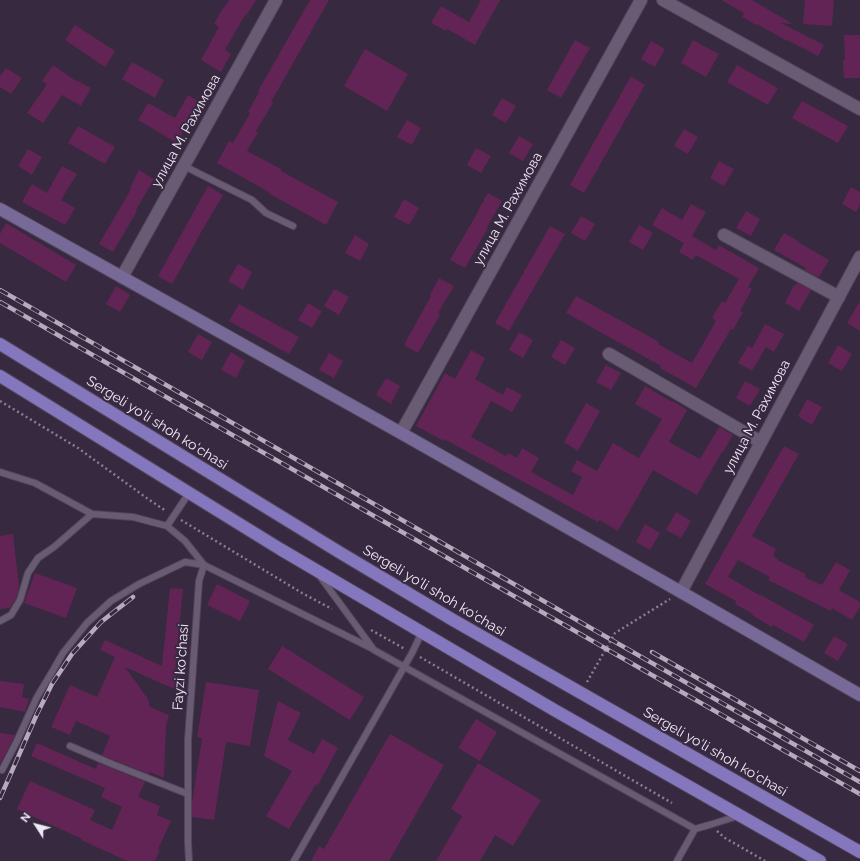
<!DOCTYPE html>
<html>
<head>
<meta charset="utf-8">
<style>
  body { margin:0 }
  #map { position:relative; width:860px; height:861px; overflow:hidden; background:#372940; font-family:Raleway,sans-serif }
  canvas { display:block }
  .north { position:absolute; left:16px; top:805px; width:40px; height:40px; -webkit-text-stroke:3px #372940; paint-order:stroke; rotate:306deg; font-size:11px; font-weight:700; line-height:16px; text-align:center; color:#f1e8f7 }
  .north::after { content:''; display:block; margin:auto; width:14px; height:18px; background:#f1e8f7; clip-path:polygon(50% 0,100% 100%,50% 72%,0 100%) }
</style>
</head>
<body>
<div id="map">
<canvas width="860" height="861"></canvas>
<div class="north">N</div>
</div>
<script>
const g = document.querySelector('canvas').getContext('2d');
g.lineJoin = 'round';
function fill(path, color) {
  g.fillStyle = color;
  g.fill(path, 'evenodd');
}
function shape(rows) {
  const path = new Path2D();
  for (const r of rows) {
    path.moveTo(r[0], r[1]);
    for (let i = 2; i < r.length; i += 2) path.lineTo(r[i], r[i + 1]);
  }
  return path;
}
function strokePath(path, color, width, dash) {
  g.strokeStyle = color;
  g.lineWidth = width;
  g.lineCap = dash ? 'butt' : 'round';
  g.setLineDash(dash || []);
  g.stroke(path);
}
function write(font, color, halo, rows, align = 'center') {
  g.font = font + ' Raleway,sans-serif';
  g.lineWidth = 4;
  g.setLineDash([]);
  g.textBaseline = 'middle';
  g.strokeStyle = halo;
  g.fillStyle = color;
  for (const [text, x, y, turn = 0] of rows) {
    g.save();
    g.translate(x, y);
    g.rotate((+turn || 0) * Math.PI / 180);
    g.textAlign = isNaN(turn) ? turn : align;
    if (halo) g.strokeText(text, 0, 0);
    g.fillText(text, 0, 0);
    g.restore();
  }
}
fill(shape([
  [229,0,256,0,246,16,245,15,225,50,231,54,221,72,201,60,219,27,214,24,224,6,225,7],
  [310,0,329,0,271,102,273,103,256,131,258,132,247,151,281,169,281,171,338,202,326,225,268,193,269,192,217,163,229,141,233,143,250,113,248,112,259,92,258,91],
  [481,0,500,0,475,45,447,29,446,31,431,23,441,6,469,22],
  [721,0,752,0,793,24,781,23,824,45,818,56,787,40,787,41,757,24,756,25,742,17,744,13],
  [805,0,834,0,832,26,803,24],
  [75,25,115,51,105,67,65,40],
  [844,35,860,35,860,78,844,78,843,60,845,60],
  [575,40,590,48,561,98,547,90],
  [693,40,719,54,706,77,681,63],
  [651,41,665,49,655,67,641,59],
  [365,49,408,74,387,111,344,86],
  [132,62,164,80,155,98,122,79],
  [53,65,76,81,76,80,91,88,81,106,62,95,43,123,27,113,47,84,42,81],
  [737,65,778,88,768,105,727,82],
  [6,68,22,78,11,94,0,87,0,76],
  [631,76,645,85,584,193,570,185],
  [188,95,202,104,192,121,190,120,177,143,138,120,148,103,175,118],
  [502,98,516,106,506,123,492,115],
  [802,101,848,126,838,143,792,118],
  [407,120,421,128,412,145,397,137],
  [78,126,115,147,105,164,68,143],
  [684,129,698,137,688,154,674,146],
  [519,136,533,144,523,161,509,153],
  [476,148,491,156,481,173,467,165],
  [28,149,42,157,32,175,18,166],
  [719,161,734,169,724,186,710,178],
  [62,166,77,174,61,200,75,208,65,225,22,202,32,184,47,193],
  [139,170,154,179,136,210,137,211,113,252,99,244,131,189,130,188],
  [208,186,223,195,196,241,196,242,172,284,158,276],
  [851,187,860,192,860,205,856,212,842,204],
  [488,193,502,201,487,227,488,228,465,268,450,260,479,210,478,210],
  [404,199,419,208,409,225,394,217],
  [691,204,706,212,692,236,716,250,719,245,759,268,748,287,752,289,740,311,743,312,733,330,731,329,696,388,660,368,661,366,566,313,576,296,645,334,659,342,658,344,692,363,716,321,712,318,722,301,725,303,739,279,696,255,693,260,679,252,684,243,652,225,662,208,682,220],
  [746,211,760,219,751,236,736,228],
  [581,216,595,224,585,241,571,233],
  [6,223,76,265,66,282,0,243,0,234],
  [639,225,653,233,643,250,629,242],
  [550,226,565,234,509,331,495,323],
  [784,233,798,241,798,242,829,260,819,277,818,276,818,277,804,270,806,268,774,250],
  [355,235,369,244,360,261,345,253],
  [238,264,252,272,243,290,228,281],
  [439,278,454,286,438,313,440,315,418,353,404,345,431,296,430,295],
  [797,283,811,290,799,311,785,303,794,285,795,286],
  [116,286,130,295,120,312,106,304],
  [334,289,349,297,339,315,324,306],
  [860,301,860,331,847,323],
  [308,303,322,311,312,328,298,320],
  [239,304,299,337,289,354,229,321],
  [765,324,784,334,774,352,766,347,752,371,738,363,748,346,752,348],
  [519,332,533,340,523,358,509,350],
  [198,334,212,342,202,360,188,352],
  [561,340,575,348,565,365,551,357],
  [838,345,852,354,842,371,828,363],
  [471,350,485,358,479,370,480,370,475,379,503,395,507,387,522,395,512,412,491,401,471,437,506,456,508,453,517,458,522,448,539,458,531,472,573,495,582,477,571,471,577,460,597,471,613,443,639,458,662,419,635,404,645,386,672,402,673,401,687,410,669,442,700,459,719,427,733,435,723,452,722,452,697,495,653,470,618,531,600,520,598,522,444,439,444,441,416,426,445,373,455,379],
  [231,352,245,361,236,378,221,370],
  [329,353,343,361,334,378,319,370],
  [606,365,621,373,611,390,596,382],
  [386,378,400,386,391,404,376,395],
  [745,381,760,389,750,406,736,398],
  [807,399,822,407,812,425,798,416],
  [586,403,600,411,578,451,564,442],
  [784,446,799,454,752,536,776,549,773,556,778,559,777,560,806,574,804,577,822,585,836,562,850,570,839,590,860,602,860,607,852,620,832,608,831,611,768,580,770,577,738,560,728,577,761,596,761,595,814,625,804,642,773,625,772,627,752,615,753,614,735,604,736,601,705,584],
  [676,512,691,521,681,538,666,530],
  [645,524,660,533,650,550,636,542],
  [13,534,19,586,16,598,10,608,0,609,0,536],
  [35,573,77,588,66,618,24,603],
  [217,584,250,601,240,621,207,605],
  [170,588,183,589,175,671,177,673,174,689,125,667,148,699,150,707,169,715,166,726,164,778,150,772,149,774,102,755,110,736,76,721,70,735,51,727,70,685,97,697,115,657,100,650,105,640,162,666],
  [834,636,848,644,838,661,824,653],
  [282,646,364,697,350,720,268,669],
  [0,681,24,684,22,697,29,699,25,712,0,707],
  [206,682,259,690,250,746,226,742,214,820,192,817,192,803,202,738,197,737],
  [278,701,301,713,288,740,314,754,322,739,338,748,318,785,316,784,289,829,266,816,292,771,264,756],
  [476,719,497,732,480,761,458,748],
  [0,733,15,735,0,764],
  [390,734,444,765,389,861,311,861,319,846,324,849],
  [37,743,96,769,98,763,145,782,138,797,160,806,157,815,171,821,158,849,160,850,155,861,127,861,81,840,82,839,17,809,30,781,95,810,90,820,112,830,122,807,101,797,105,788,31,756],
  [478,763,541,800,513,846,495,835,480,861,436,861,462,816,451,809]
]), '#622455');
const lane = shape([
  [184,166,252,200,266,213,293,226],
  [0,472,35,483,92,514,133,517,167,526,185,541,204,565,199,581,188,740,188,842,189,861],
  [167,526,189,493],
  [319,575,374,650,695,829,709,825,738,816],
  [0,621,11,615,20,600,28,573,38,558,54,547,92,514],
  [70,746,112,764,188,794],
  [2,770,17,741,37,697,52,672,63,653,87,623,111,601,139,584,185,562,204,565,373,649],
  [294,861,412,653,422,632],
  [677,861,695,829]
]);
const street = shape([
  [663,0,860,109],
  [724,235,839,297],
  [122,277,276,0],
  [609,354,761,442],
  [401,433,641,0],
  [681,592,860,257]
]);
const secondary = shape([
  [0,209,401,433,681,592,860,695]
]);
const primary = shape([
  [0,344,339,552,453,620,860,852],
  [0,376,280,549,556,711,820,861]
]);
strokePath(lane, '#514558', 8);
strokePath(street, '#514558', 14);
strokePath(secondary, '#514558', 14);
strokePath(primary, '#514558', 14);
strokePath(shape([
  [0,401,78,448,148,499,166,511],
  [181,520,302,593,332,609],
  [371,630,405,649],
  [420,657,672,803],
  [587,682,615,633,670,599],
  [717,831,725,838,765,861]
]), '#8a7e92', 2.5, [2, 3]);
strokePath(lane, '#6a5b74', 6);
strokePath(street, '#6a5b74', 12);
strokePath(secondary, '#776998', 12);
strokePath(primary, '#8477bd', 12);
const rail = shape([
  [0,290,860,782],
  [0,302,860,794],
  [652,652,860,771],
  [0,798,37,714,52,684,72,654,101,622,133,597]
]);
strokePath(rail, '#b5abbc', 4.5);
strokePath(rail, '#372940', 3, [9]);
write('14px', '#f1e8f7', '#372940', [
  ["улица М. Рахимова",186,131,-61],
  ["улица М. Рахимова",508,209,-61],
  ["улица М. Рахимова",757,417,-62],
  ["Sergeli yo‘li shoh ko‘chasi",157,423,32],
  ["Sergeli yo‘li shoh ko‘chasi",434,591,31],
  ["Fayzi ko'chasi",181,667,-86],
  ["Sergeli yo‘li shoh ko‘chasi",715,752,30]
]);
</script>
</body>
</html>
